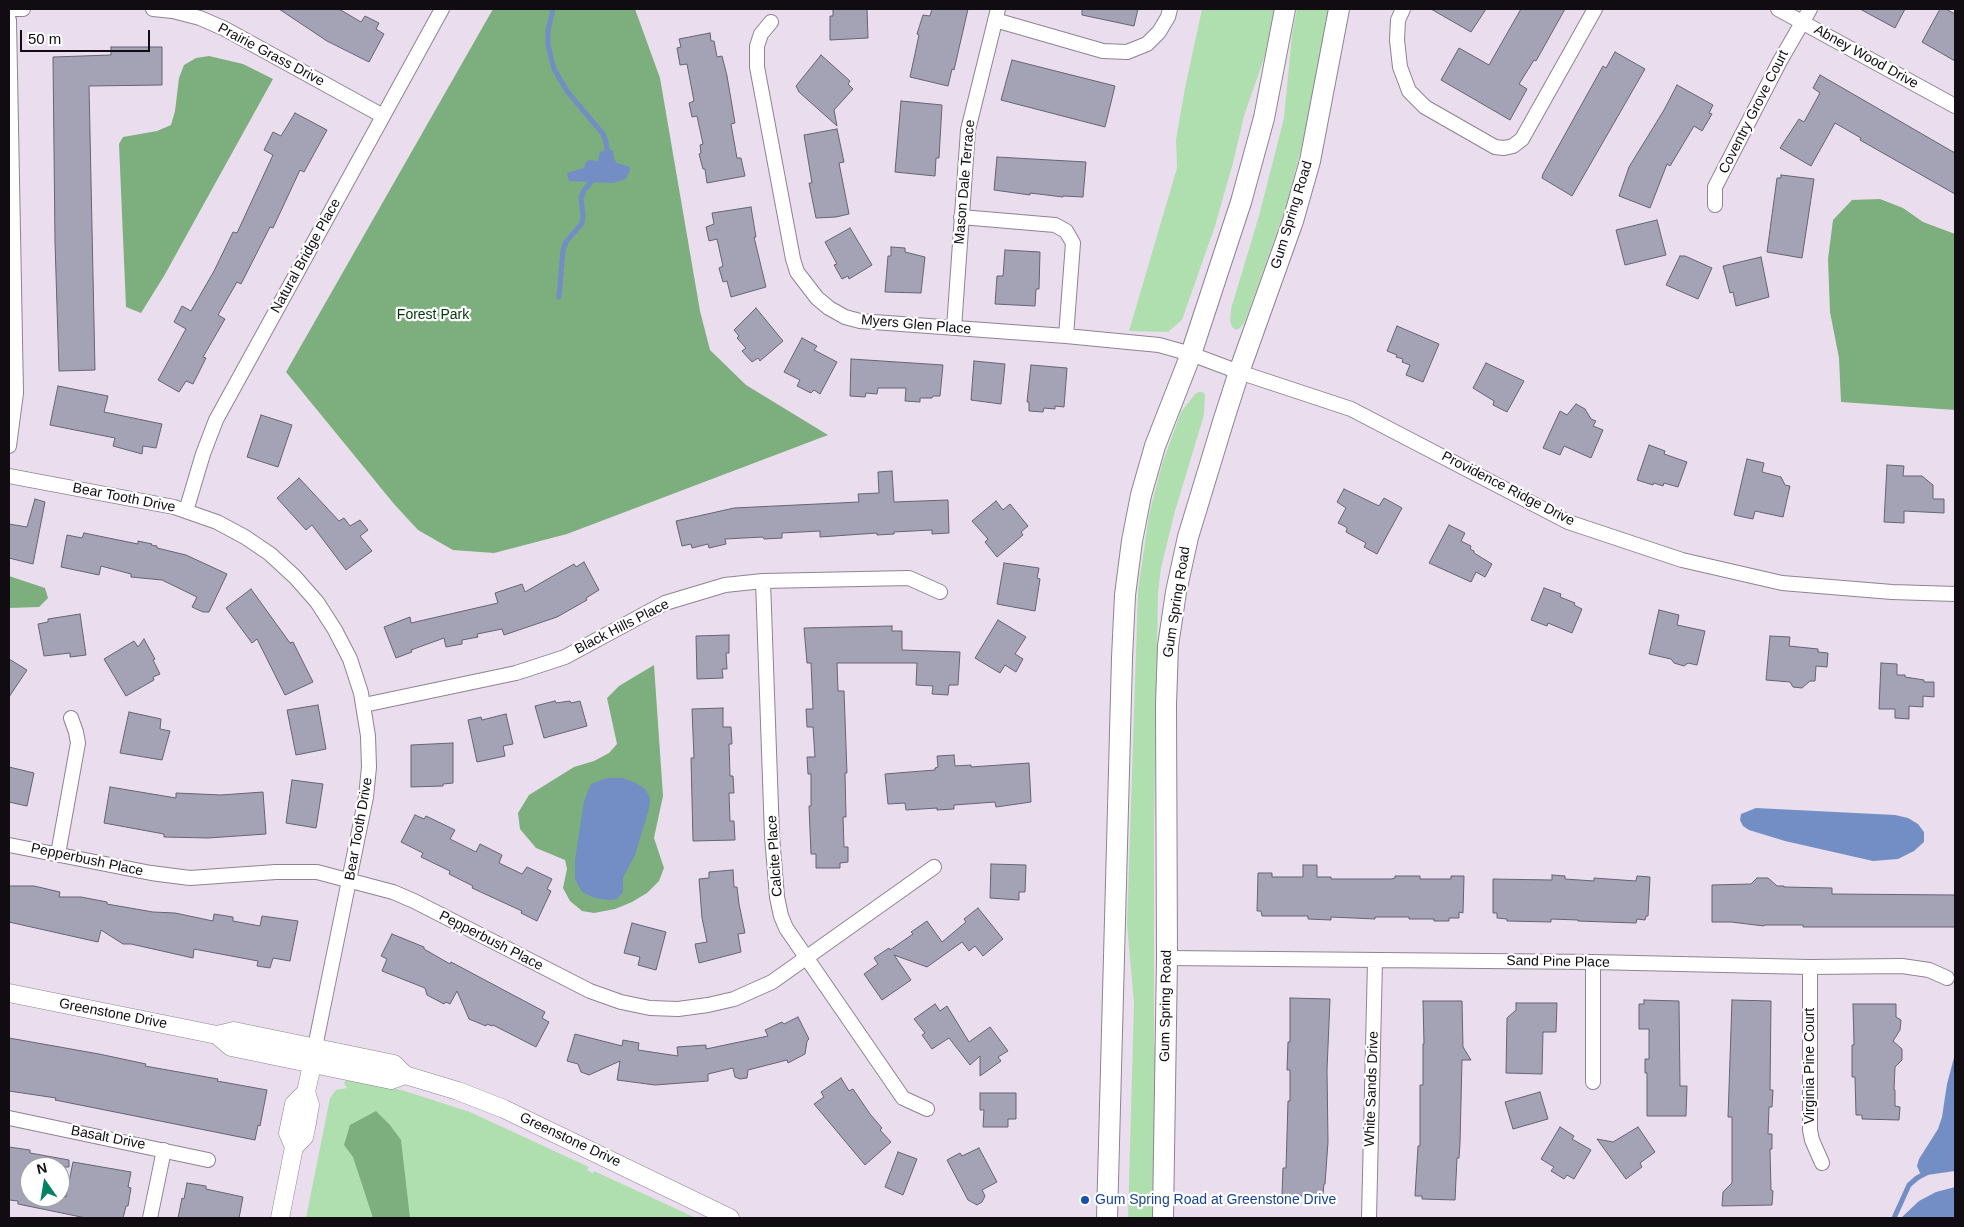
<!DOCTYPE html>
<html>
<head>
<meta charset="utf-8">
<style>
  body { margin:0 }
  #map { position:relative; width:1964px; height:1227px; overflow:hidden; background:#eadeee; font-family:Arial,sans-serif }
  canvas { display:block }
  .frame { position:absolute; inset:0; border:10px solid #100c12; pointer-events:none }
  .north { position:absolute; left:20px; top:1157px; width:50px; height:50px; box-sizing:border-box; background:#fff; border:1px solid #9f9ea0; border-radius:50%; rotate:347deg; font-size:14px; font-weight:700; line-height:20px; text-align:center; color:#100c12 }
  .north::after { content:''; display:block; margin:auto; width:18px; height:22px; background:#038263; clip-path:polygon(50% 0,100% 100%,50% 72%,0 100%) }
  .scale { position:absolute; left:20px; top:30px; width:130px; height:22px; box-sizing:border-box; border:2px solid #100c12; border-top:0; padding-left:6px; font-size:15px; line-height:18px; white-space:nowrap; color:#100c12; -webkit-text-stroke:4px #fff; paint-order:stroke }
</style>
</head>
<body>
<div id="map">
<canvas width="1964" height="1227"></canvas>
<div class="frame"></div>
<div class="north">N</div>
<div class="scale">50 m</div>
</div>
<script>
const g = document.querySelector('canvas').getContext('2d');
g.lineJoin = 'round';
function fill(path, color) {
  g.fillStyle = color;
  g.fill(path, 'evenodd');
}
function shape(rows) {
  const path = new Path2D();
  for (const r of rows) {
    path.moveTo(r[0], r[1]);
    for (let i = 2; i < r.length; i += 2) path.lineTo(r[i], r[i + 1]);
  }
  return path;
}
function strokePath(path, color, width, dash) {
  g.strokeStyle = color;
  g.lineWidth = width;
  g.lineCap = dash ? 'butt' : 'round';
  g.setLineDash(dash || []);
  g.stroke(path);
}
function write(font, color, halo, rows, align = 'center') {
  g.font = font + ' Arial,sans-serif';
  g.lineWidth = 4.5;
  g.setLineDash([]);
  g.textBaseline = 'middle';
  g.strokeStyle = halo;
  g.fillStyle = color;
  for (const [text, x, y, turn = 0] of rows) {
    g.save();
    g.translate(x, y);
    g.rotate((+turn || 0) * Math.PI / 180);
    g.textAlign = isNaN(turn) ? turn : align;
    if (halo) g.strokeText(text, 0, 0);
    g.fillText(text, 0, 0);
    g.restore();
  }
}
fill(shape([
  [1202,9,1276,9,1271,38,1244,116,1233,163,1215,226,1182,320,1168,332,1129,331,1177,168,1176,140,1185,88],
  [1297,9,1330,9,1312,106,1286,207,1248,313,1244,323,1240,328,1236,330,1232,327,1230,321,1231,309,1259,216,1284,118,1292,35],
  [1199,392,1203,392,1205,395,1204,415,1175,511,1161,568,1158,593,1154,830,1154,1043,1157,1055,1154,1212,1152,1218,1128,1218,1134,1003,1127,925,1138,590,1149,515,1162,464,1181,412,1195,394],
  [348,1078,405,1091,470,1112,589,1167,587,1170,593,1173,594,1171,696,1218,306,1218,330,1098,336,1090,347,1088,344,1083]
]), '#afdfaf');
fill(shape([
  [493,9,635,9,660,78,700,311,710,350,746,385,828,435,567,534,494,553,453,550,418,530,394,504,286,372],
  [209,56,243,64,273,79,164,276,141,313,126,307,119,144,123,137,157,131,171,125,175,111,179,78,184,65,196,58],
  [1880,199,1903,208,1923,222,1955,234,1955,410,1841,402,1839,358,1830,312,1828,259,1833,220,1852,200],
  [9,576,45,588,48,598,39,607,9,608],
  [654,665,663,796,654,838,664,868,659,881,647,893,632,902,615,909,594,913,582,911,570,901,563,888,567,869,565,860,536,848,520,829,518,813,529,795,574,767,594,761,609,753,617,744,607,698,619,686],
  [376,1111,390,1125,401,1140,410,1218,373,1218,353,1157,344,1145,350,1125]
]), '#7dae7d');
fill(shape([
  [606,150,613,150,614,159,617,163,630,167,630,170,626,179,613,183,569,181,567,173,584,168,586,162,589,160,598,161,600,152],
  [607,778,623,778,636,783,645,789,650,798,649,809,635,855,623,878,623,892,617,899,609,900,595,898,582,892,575,879,575,860,584,801,591,784],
  [1756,808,1895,815,1908,818,1918,824,1924,832,1924,842,1914,851,1898,859,1873,861,1785,841,1749,830,1743,826,1740,820,1741,814],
  [1955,1054,1955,1171,1927,1175,1920,1173,1917,1166,1919,1159,1938,1129,1942,1117,1947,1084],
  [1955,1187,1955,1218,1901,1218,1919,1201,1936,1192]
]), '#728ec4');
strokePath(shape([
  [553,9,548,31,548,45,554,69,567,91,603,134,606,142,608,155],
  [559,297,563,250,566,242,582,223,583,216,581,198,584,190,594,179],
  [1894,1218,1909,1185,1917,1178,1930,1171]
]), '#728ec4', 5);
const building = shape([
  [279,9,339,9,361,22,365,16,379,23,376,29,384,34,369,62,327,41,279,9],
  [833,9,867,9,868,38,830,40,830,16,833,16,833,9],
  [932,9,968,9,954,70,952,69,948,86,910,77,919,35,917,34,923,15,930,16,932,9],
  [1082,9,1138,9,1134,26,1082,15,1082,9],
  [1431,9,1486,9,1471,32,1431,9],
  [1521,9,1565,9,1536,61,1534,60,1519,84,1527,89,1510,120,1441,80,1459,48,1489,65,1521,9],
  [1860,9,1905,9,1895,28,1860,9],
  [1940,9,1946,9,1955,14,1955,61,1922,42,1940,9],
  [710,33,711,41,714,41,717,57,722,56,727,76,735,123,731,124,737,158,741,158,745,176,707,183,705,169,703,169,699,154,701,153,700,145,703,144,697,116,692,117,689,103,694,101,687,64,680,65,677,48,681,47,679,39,710,33],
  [111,47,162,47,162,85,89,86,95,370,59,371,55,242,53,57,111,55,111,47],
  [1615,52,1645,69,1572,196,1542,178,1543,174,1603,66,1606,68,1615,52],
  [821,55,850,81,848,84,853,89,834,110,837,126,799,92,796,86,821,55],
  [1012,60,1115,86,1105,127,1001,100,1012,60],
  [1820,75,1955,153,1955,194,1860,140,1861,138,1835,123,1811,166,1780,148,1799,119,1804,122,1820,93,1813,88,1820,75],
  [1677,85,1713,105,1709,113,1712,114,1702,131,1694,126,1670,166,1667,164,1650,208,1619,196,1629,167,1664,110,1677,85],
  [901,101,942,105,939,158,936,158,935,176,895,172,901,101],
  [295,113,327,130,304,172,300,170,273,228,270,227,241,284,237,282,218,315,225,319,203,357,206,358,193,384,186,381,179,392,158,380,186,329,174,322,182,306,191,311,214,271,233,232,237,233,273,155,264,150,273,132,281,136,295,113],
  [837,129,844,162,839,163,849,214,836,217,816,218,809,183,812,183,804,135,837,129],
  [997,157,1086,162,1083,197,1063,196,1063,197,1030,193,1030,195,994,190,997,157],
  [1781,175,1814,179,1802,258,1767,252,1777,178,1781,178,1781,175],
  [751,207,756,237,754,237,766,287,731,297,727,281,723,282,719,268,723,266,717,239,709,241,706,227,714,224,712,213,751,207],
  [1657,220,1666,255,1625,265,1616,230,1657,220],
  [850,228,872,265,849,279,848,276,842,279,834,265,837,264,825,242,850,228],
  [891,247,905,248,905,252,925,257,921,293,885,292,888,256,891,256,891,247],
  [1005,250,1040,252,1039,289,1036,289,1035,306,995,304,997,276,1003,276,1005,250],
  [1680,256,1685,256,1712,268,1698,299,1666,285,1680,256],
  [1761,257,1769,297,1736,306,1733,292,1730,293,1723,266,1761,257],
  [756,308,783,341,760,361,758,358,752,362,742,351,746,348,737,338,739,336,734,330,756,308],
  [1397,326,1439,344,1423,382,1406,375,1410,365,1402,362,1403,359,1396,357,1397,355,1387,351,1397,326],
  [802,338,817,346,814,350,837,362,820,394,814,390,811,393,797,386,800,380,784,372,802,338],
  [851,359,943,365,940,396,933,396,932,398,920,398,920,402,905,401,906,388,878,388,877,394,866,393,865,397,850,396,851,359],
  [974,361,1005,364,1001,404,971,400,974,361],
  [1486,363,1524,381,1507,412,1493,405,1494,401,1473,388,1486,363],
  [1031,365,1067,368,1064,407,1055,406,1055,409,1044,408,1043,412,1029,411,1029,402,1027,402,1031,365],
  [58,386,108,396,104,412,162,424,156,448,143,446,142,454,113,446,115,438,50,425,58,386],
  [1576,404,1585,409,1591,419,1596,421,1593,426,1603,430,1591,458,1564,446,1560,455,1543,448,1560,411,1567,415,1576,404],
  [261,415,292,425,278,467,247,457,261,415],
  [1649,445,1665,451,1664,454,1687,462,1678,487,1664,483,1663,486,1654,483,1653,485,1637,480,1649,445],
  [1747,459,1764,463,1762,472,1781,477,1785,485,1790,486,1783,517,1755,511,1753,519,1734,515,1747,459],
  [1887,465,1904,466,1903,476,1922,476,1933,485,1933,499,1944,499,1944,513,1904,511,1904,523,1884,522,1887,465],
  [892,471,894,502,948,500,949,533,932,534,932,530,894,532,894,534,877,535,877,533,820,537,820,531,782,533,782,538,764,539,763,537,725,539,726,544,709,548,708,544,692,548,691,544,682,546,676,521,734,508,859,502,858,494,879,493,878,472,892,471],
  [299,478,339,521,344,518,350,526,360,520,368,530,360,536,372,551,346,570,312,525,306,530,277,498,299,478],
  [1344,489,1379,506,1384,498,1402,508,1377,554,1364,547,1366,543,1346,532,1347,529,1346,527,1338,523,1346,508,1337,502,1344,489],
  [35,499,45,502,33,564,9,558,9,524,27,527,35,499],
  [996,501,1003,510,1010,504,1028,526,1021,532,1023,535,997,557,985,542,988,539,972,521,996,501],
  [1449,525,1465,533,1461,541,1471,546,1470,549,1474,551,1474,553,1492,564,1485,577,1476,572,1471,582,1429,563,1449,525],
  [84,533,138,544,138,541,152,544,151,545,157,546,157,548,186,555,227,574,209,612,203,612,192,607,197,597,162,580,131,577,131,574,101,566,99,575,61,567,67,535,82,538,84,533],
  [584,562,599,590,586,598,587,600,557,617,504,635,502,629,477,634,478,637,462,640,462,644,446,647,444,638,411,650,412,652,396,658,384,627,410,617,411,623,498,603,495,593,522,584,525,592,574,564,576,567,584,562],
  [1004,563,1039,568,1037,578,1040,579,1035,611,997,604,1004,563],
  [1544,588,1561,594,1560,597,1575,603,1574,605,1582,609,1572,633,1548,623,1547,626,1531,620,1544,588],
  [251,589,290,643,293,642,313,682,285,695,257,639,252,643,226,608,251,589],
  [1659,610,1679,615,1677,625,1705,631,1697,665,1688,663,1684,666,1674,663,1671,659,1649,654,1659,610],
  [80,614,86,655,70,657,70,653,44,656,38,624,48,622,48,619,80,614],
  [998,620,1026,637,1015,654,1023,659,1016,672,1005,665,1000,673,975,658,998,620],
  [892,626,892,631,902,631,902,650,960,652,958,685,949,685,948,695,932,694,933,686,916,685,917,663,837,663,838,691,844,691,847,773,845,773,846,817,843,817,844,847,848,847,848,862,840,863,840,868,816,868,816,854,811,854,809,806,811,806,811,774,808,774,807,757,815,757,813,727,807,727,806,709,813,709,811,663,807,663,804,628,892,626],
  [729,635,729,653,726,653,727,669,722,669,723,678,697,679,696,636,729,635],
  [1770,636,1790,637,1789,646,1818,649,1818,652,1828,653,1827,667,1816,666,1815,681,1810,681,1802,688,1793,687,1790,682,1766,680,1770,636],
  [144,639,155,659,153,660,160,674,153,677,154,680,126,696,104,659,134,641,138,647,144,639],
  [9,659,27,670,9,697,9,659],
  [1881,663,1897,664,1897,675,1905,675,1905,677,1924,680,1924,682,1934,682,1934,697,1923,696,1923,707,1909,706,1909,719,1895,718,1895,709,1879,709,1881,663],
  [555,701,556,703,570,701,571,703,580,701,587,726,544,738,535,706,555,701],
  [318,705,326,749,296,755,287,710,318,705],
  [723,708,723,727,731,727,732,744,729,744,730,776,733,776,734,793,729,793,730,821,734,821,735,840,693,841,691,758,694,758,692,709,723,708],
  [129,712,161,719,160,729,170,731,162,760,120,753,129,712],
  [506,714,513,744,503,746,505,756,477,762,468,720,481,717,482,720,506,714],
  [453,743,453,783,443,784,443,786,411,787,411,745,453,743],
  [954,755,955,766,971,765,971,767,1029,763,1031,802,996,807,995,802,954,805,954,809,937,810,937,808,906,810,905,803,888,804,885,774,935,770,935,768,938,767,937,756,954,755],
  [9,767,34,773,27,806,9,802,9,767],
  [292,780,323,784,316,828,286,823,292,780],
  [110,787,176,798,176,793,221,795,263,792,266,834,208,838,164,837,164,834,104,823,110,787],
  [415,815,424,819,426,816,455,830,450,839,476,852,480,844,502,855,499,863,522,874,527,867,552,879,547,889,551,891,537,921,521,913,522,911,472,888,473,886,449,874,450,871,421,857,423,853,401,842,415,815],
  [991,864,1026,865,1025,892,1019,892,1019,900,990,898,991,864],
  [1303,865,1317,865,1317,877,1331,877,1331,879,1391,879,1395,878,1395,876,1420,876,1420,879,1451,879,1451,876,1464,876,1463,913,1459,912,1459,918,1449,918,1449,921,1434,921,1434,919,1409,919,1409,917,1375,917,1375,919,1331,917,1331,920,1308,919,1308,916,1262,916,1261,911,1257,911,1258,873,1272,873,1272,877,1303,877,1303,865],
  [733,870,734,887,737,887,739,904,745,933,738,934,741,952,699,963,695,944,707,942,702,918,699,879,709,878,709,872,733,870],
  [1552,875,1565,876,1565,879,1594,881,1594,878,1636,881,1637,876,1650,877,1648,916,1646,916,1645,920,1637,919,1636,923,1578,921,1578,920,1551,919,1551,922,1507,921,1507,919,1497,918,1497,913,1493,913,1493,879,1552,880,1552,875],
  [1757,878,1768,878,1777,886,1784,886,1784,887,1832,888,1832,894,1955,895,1955,927,1803,927,1803,925,1765,925,1764,926,1731,922,1712,922,1712,885,1751,884,1757,878],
  [9,886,34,886,60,892,59,897,81,897,107,902,107,904,153,912,175,913,213,921,214,914,233,917,233,921,260,926,262,916,298,921,290,961,273,958,270,968,257,966,258,961,194,949,193,958,131,944,123,944,101,930,98,942,9,922,9,886],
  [978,908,1003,939,983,956,975,946,969,951,962,942,927,967,894,955,911,980,882,1000,864,974,878,964,874,958,889,948,890,950,913,934,911,932,927,921,942,942,966,922,964,919,978,908],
  [632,923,666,932,656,970,638,965,640,957,624,953,632,923],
  [392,934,424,947,424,949,450,964,451,962,545,1012,542,1018,549,1022,536,1047,493,1025,492,1026,487,1024,486,1026,469,1019,457,991,450,1004,446,1002,444,1004,427,995,425,988,382,971,387,959,381,956,392,934],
  [1290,998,1330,999,1327,1070,1328,1142,1325,1184,1324,1184,1323,1194,1320,1194,1320,1197,1282,1195,1283,1168,1286,1168,1288,1101,1290,1101,1290,1070,1287,1070,1288,1042,1290,1042,1290,998],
  [1644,1000,1679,1001,1680,1086,1687,1086,1686,1116,1647,1116,1647,1073,1645,1073,1645,1059,1649,1059,1649,1029,1639,1029,1639,1004,1644,1004,1644,1000],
  [1732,1000,1771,1001,1770,1090,1773,1090,1772,1107,1769,1107,1768,1134,1772,1134,1772,1149,1770,1149,1771,1190,1773,1191,1772,1205,1722,1206,1723,1192,1732,1183,1732,1117,1728,1117,1732,1000],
  [1423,1001,1462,1001,1463,1047,1471,1060,1462,1060,1460,1143,1459,1158,1457,1158,1455,1200,1422,1199,1422,1196,1415,1196,1418,1146,1420,1146,1420,1085,1423,1085,1423,1044,1424,1044,1423,1001],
  [1516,1003,1557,1003,1556,1032,1543,1032,1542,1074,1506,1073,1507,1018,1516,1010,1516,1003],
  [935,1004,940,1011,947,1006,969,1042,990,1027,1008,1051,998,1057,1001,1061,980,1076,980,1056,970,1065,949,1038,932,1049,922,1035,925,1033,914,1019,935,1004],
  [1853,1004,1896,1004,1896,1017,1901,1020,1900,1030,1893,1041,1902,1049,1902,1060,1895,1067,1894,1090,1895,1090,1895,1106,1900,1107,1899,1120,1862,1119,1862,1115,1856,1115,1855,1077,1852,1077,1852,1045,1854,1045,1853,1004],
  [798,1017,809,1039,807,1041,805,1054,788,1063,787,1060,748,1070,747,1078,740,1079,735,1077,733,1068,708,1074,708,1081,655,1085,617,1080,620,1061,589,1075,581,1072,578,1064,567,1061,575,1034,622,1046,623,1040,639,1043,638,1050,678,1056,677,1047,706,1045,706,1049,768,1036,765,1030,782,1022,784,1024,798,1017],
  [9,1038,99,1054,146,1064,145,1066,218,1079,217,1081,267,1090,260,1126,258,1125,255,1140,55,1100,56,1098,9,1091,9,1038],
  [841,1078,849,1091,853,1089,870,1114,882,1128,880,1130,891,1142,865,1165,814,1104,824,1097,821,1092,841,1078],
  [1540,1092,1548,1119,1513,1129,1505,1102,1540,1092],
  [980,1093,1016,1093,1016,1119,1008,1119,1008,1127,983,1127,984,1110,980,1110,980,1093],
  [1560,1127,1574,1136,1572,1139,1591,1150,1574,1179,1567,1175,1564,1179,1551,1171,1554,1167,1541,1159,1560,1127],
  [1638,1127,1655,1152,1640,1163,1642,1167,1626,1179,1597,1139,1613,1142,1638,1127],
  [9,1147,30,1150,30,1153,69,1160,69,1167,30,1167,30,1197,66,1197,73,1162,131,1172,128,1187,131,1188,128,1206,126,1206,123,1218,86,1218,18,1204,18,1201,9,1200,9,1147],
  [979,1148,997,1182,982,1190,985,1196,982,1202,977,1205,968,1200,947,1160,960,1153,962,1156,979,1148],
  [898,1152,917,1159,903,1195,885,1187,898,1152],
  [187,1183,206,1186,206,1189,243,1197,239,1218,178,1218,182,1198,184,1199,187,1183]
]);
fill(building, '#a4a3b5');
strokePath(building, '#656374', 1);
const minor = shape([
  [9,9,23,9],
  [153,9,173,11,200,18,225,29,383,116],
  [1403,9,1398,20,1397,40,1400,67,1409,91,1425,107,1495,147,1504,148,1513,146,1522,139,1595,9],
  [1778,9,1955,106],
  [9,20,16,393,9,446],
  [995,20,1103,51,1127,52,1147,44,1159,32,1168,17,1170,9],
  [771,22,761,34,757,46,757,67,793,259,797,272,817,298,829,308,845,317,860,321,1066,336,1159,345,1191,354,1239,372,1351,409,1568,522,1682,560,1782,583,1892,592,1955,594],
  [1715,205,1715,187,1780,61,1810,9],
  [961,217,1055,225,1066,231,1073,243,1066,336],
  [954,328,968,130,998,9],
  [9,476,174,507,217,522,245,537,270,554,295,577,317,602,335,630,350,659,361,693,368,736,369,767,366,797,315,1047],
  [186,511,203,454,216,420,442,9],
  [763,581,772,836,777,897,781,916,786,928,903,1098,927,1109],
  [364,705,516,673,565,657,665,603,725,585,763,581,909,578,940,592],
  [9,845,151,873,190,878,276,872,317,872,393,892,414,901,590,991,621,1002,650,1008,678,1009,708,1005,734,999,772,982,934,867],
  [58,854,78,743,76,732,71,718],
  [1167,958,1593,962,1810,967,1902,966,1929,970,1947,978],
  [1810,967,1810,1130,1812,1140,1822,1163],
  [1593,1082,1593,962],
  [9,1118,208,1160],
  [150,1218,164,1150],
  [1369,1218,1375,961]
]);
const tertiary = shape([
  [9,993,217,1035,234,1031,394,1064,405,1075,458,1091,504,1109,730,1218],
  [217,1035,231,1047,391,1080,405,1075],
  [294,1147,304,1137,306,1128,310,1105,306,1092,315,1051],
  [280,1218,294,1147,288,1133,294,1104,306,1092]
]);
const secondary = shape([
  [1107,1218,1122,658,1125,595,1132,541,1141,495,1155,446,1191,354,1241,202,1264,118,1285,9],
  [1163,1218,1167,958,1166,704,1168,646,1176,592,1188,537,1223,422,1239,372,1293,221,1310,161,1339,9]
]);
strokePath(minor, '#8e8392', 16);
strokePath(tertiary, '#8e8392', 19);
strokePath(secondary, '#8e8392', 22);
strokePath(minor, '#fff', 14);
strokePath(tertiary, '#fff', 18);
strokePath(secondary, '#fff', 20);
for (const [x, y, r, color] of [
  [1085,1200,5,"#1a4fb4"]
]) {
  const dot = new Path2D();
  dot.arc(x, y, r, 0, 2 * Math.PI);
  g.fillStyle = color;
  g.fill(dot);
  strokePath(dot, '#fff', 2);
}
write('14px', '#100c12', '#fff', [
  ["Prairie Grass Drive",271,55,28],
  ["Abney Wood Drive",1866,57,29],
  ["Coventry Grove Court",1754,112,-63],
  ["Mason Dale Terrace",965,182,-85],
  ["Gum Spring Road",1292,215,-73],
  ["Natural Bridge Place",306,256,-61],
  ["Myers Glen Place",916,325,5],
  ["Providence Ridge Drive",1508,489,27],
  ["Bear Tooth Drive",124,498,11],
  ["Gum Spring Road",1177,602,-81],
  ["Black Hills Place",622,627,-27],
  ["Bear Tooth Drive",359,829,-80],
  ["Calcite Place",775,856,-94],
  ["Pepperbush Place",87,860,12],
  ["Pepperbush Place",491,941,27],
  ["Sand Pine Place",1558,962,1],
  ["Gum Spring Road",1166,1006,-89],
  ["Greenstone Drive",113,1014,11],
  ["Virginia Pine Court",1810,1066,-90],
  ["White Sands Drive",1372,1089,-88],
  ["Basalt Drive",108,1138,11],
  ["Greenstone Drive",570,1140,25]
]);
write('14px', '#003706', '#fff', [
  ["Forest Park",433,315]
]);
write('14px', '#164399', '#fff', [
  ["Gum Spring Road at Greenstone Drive",1095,1200]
], 'left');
</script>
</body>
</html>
